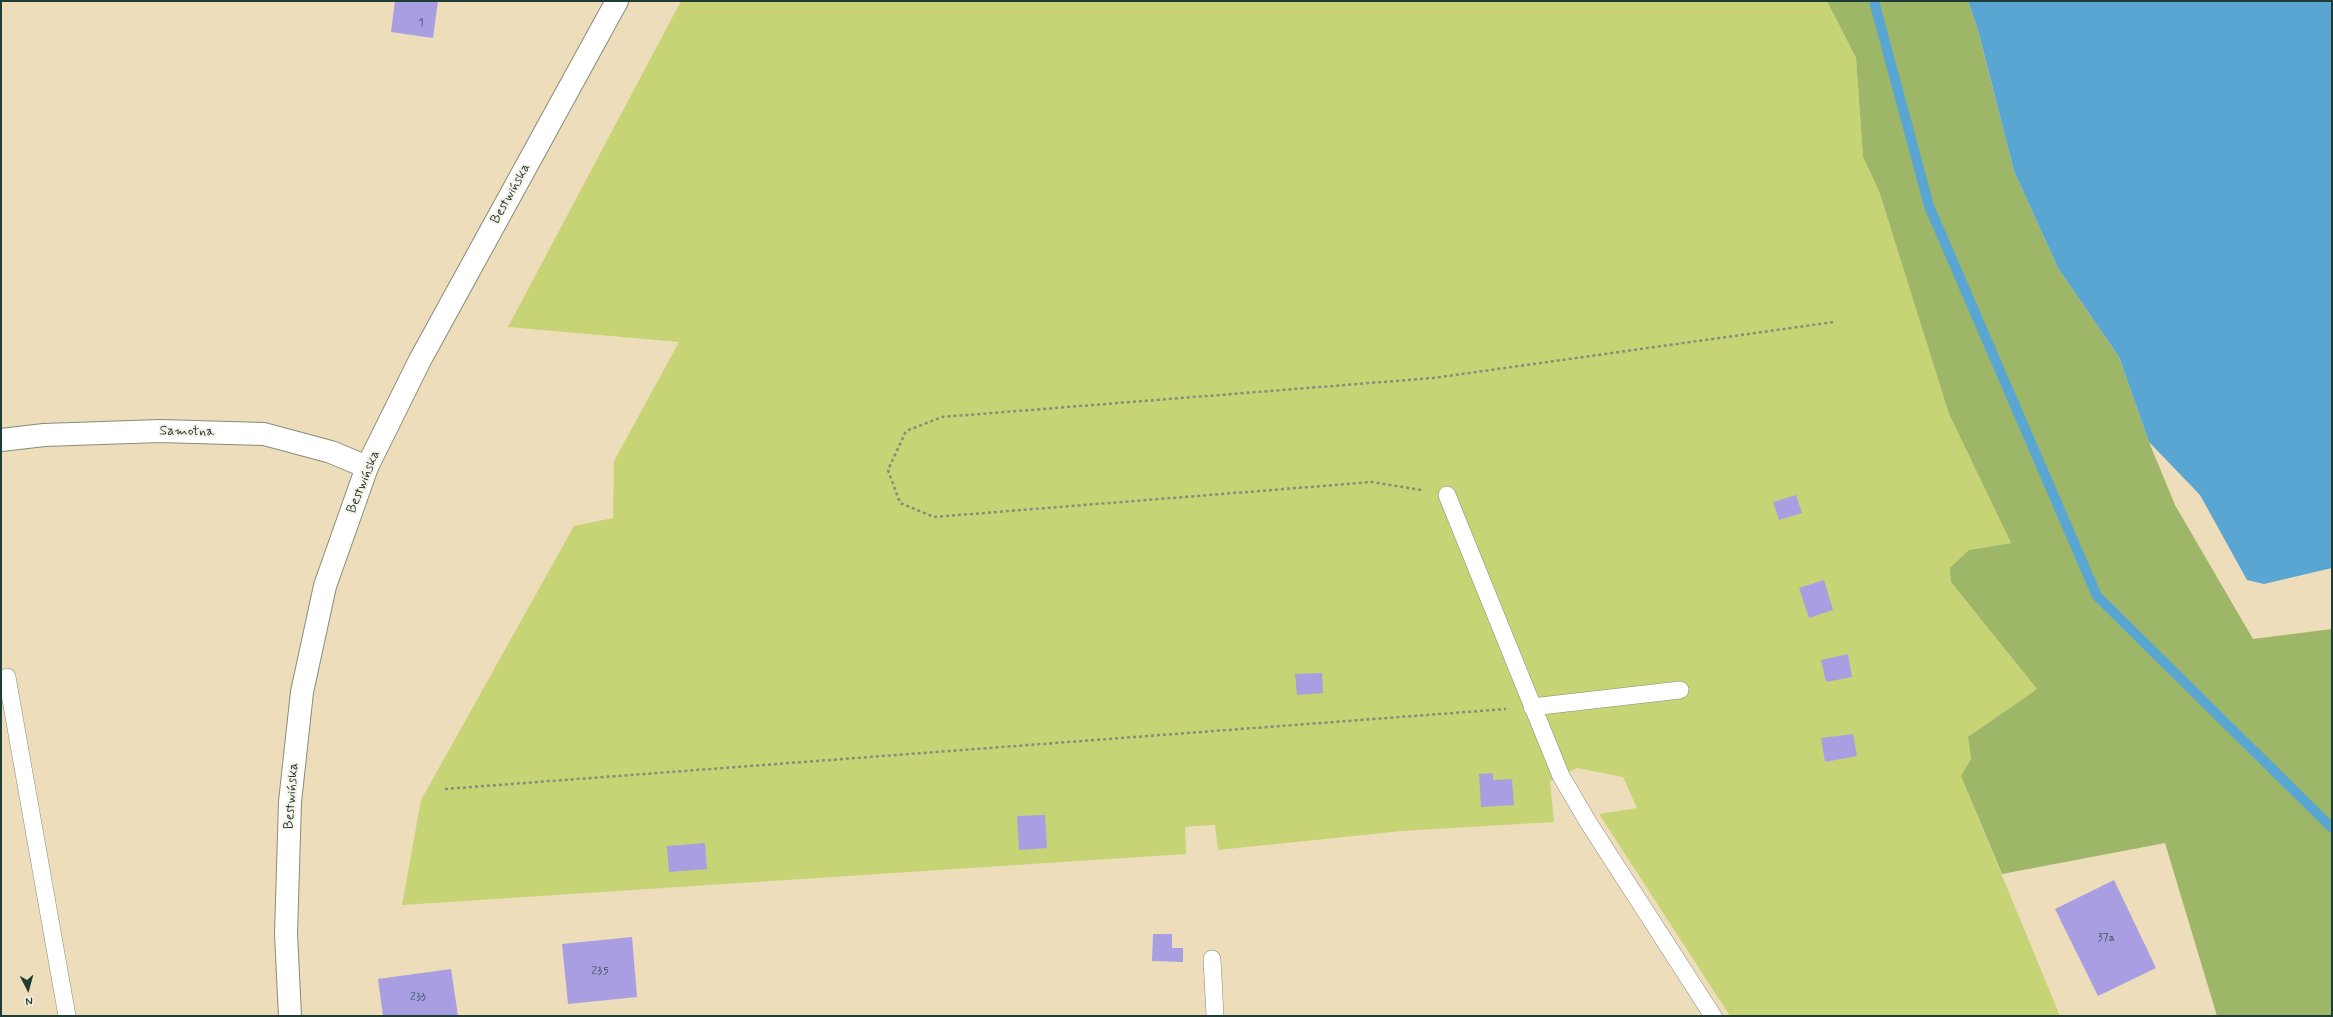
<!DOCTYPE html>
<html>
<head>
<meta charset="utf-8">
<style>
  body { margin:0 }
  #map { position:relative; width:2333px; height:1017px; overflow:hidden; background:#edddbb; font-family:Mynerve,sans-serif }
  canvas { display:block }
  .frame { position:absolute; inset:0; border:2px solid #1f3d34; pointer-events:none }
  .north { position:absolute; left:8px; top:969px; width:40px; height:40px; -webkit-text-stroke:3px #f7f3e8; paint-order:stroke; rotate:174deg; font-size:11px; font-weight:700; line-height:16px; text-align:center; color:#1f3d34 }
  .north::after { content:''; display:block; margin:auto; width:14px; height:18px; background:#1f3d34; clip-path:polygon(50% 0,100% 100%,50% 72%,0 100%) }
</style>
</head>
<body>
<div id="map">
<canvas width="2333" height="1017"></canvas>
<div class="frame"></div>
<div class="north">N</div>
</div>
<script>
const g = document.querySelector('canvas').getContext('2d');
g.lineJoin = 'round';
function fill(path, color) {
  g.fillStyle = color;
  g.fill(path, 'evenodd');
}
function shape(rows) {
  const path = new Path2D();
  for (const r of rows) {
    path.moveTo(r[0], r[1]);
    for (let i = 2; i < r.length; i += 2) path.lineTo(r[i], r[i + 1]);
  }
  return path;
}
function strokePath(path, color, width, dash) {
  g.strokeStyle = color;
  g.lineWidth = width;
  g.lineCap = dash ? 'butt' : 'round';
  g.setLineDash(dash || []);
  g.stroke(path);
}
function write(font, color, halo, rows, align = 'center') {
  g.font = font + ' Mynerve,sans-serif';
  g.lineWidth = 4;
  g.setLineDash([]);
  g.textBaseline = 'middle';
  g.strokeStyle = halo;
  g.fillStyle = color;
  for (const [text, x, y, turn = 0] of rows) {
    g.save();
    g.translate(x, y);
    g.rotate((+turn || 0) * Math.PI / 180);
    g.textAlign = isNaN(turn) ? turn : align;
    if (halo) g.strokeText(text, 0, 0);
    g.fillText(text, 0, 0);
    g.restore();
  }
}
fill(shape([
  [681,1,1827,1,1856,58,1863,157,1879,191,1949,414,2011,543,1969,550,1951,582,2037,689,1968,737,1971,759,1961,776,2060,1016,1730,1016,1599,814,1637,808,1623,777,1577,768,1550,781,1554,822,1402,831,1218,850,1215,825,1194,826,1185,827,1186,854,402,905,421,800,574,526,613,518,614,461,679,342,508,327]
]), '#c7d476');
fill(shape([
  [1827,1,1968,1,1978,30,2014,171,2058,268,2119,357,2149,442,2175,505,2253,639,2332,629,2332,1016,2217,1016,2165,843,2002,874,1961,776,1971,759,1968,737,2037,689,1951,582,1950,568,1969,550,2011,543,1949,414,1879,191,1863,157,1856,58]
]), '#9db667');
fill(shape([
  [1968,1,2332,1,2332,568,2264,584,2247,580,2200,495,2149,442,2119,357,2058,268,2014,171,1978,30]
]), '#5aa6d3');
strokePath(shape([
  [1874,1,1929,206,2097,596,2332,828]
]), '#5aa6d3', 10);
fill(shape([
  [395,1,438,1,433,38,391,32],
  [1796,495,1802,513,1779,520,1773,502],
  [1824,580,1833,610,1809,618,1799,588],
  [1848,654,1852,677,1826,682,1821,660],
  [1322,673,1323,693,1297,695,1295,674],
  [1853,734,1857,756,1825,762,1821,738],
  [1493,773,1493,780,1512,779,1514,805,1481,807,1479,774],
  [1045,815,1047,848,1019,850,1017,816],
  [705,843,707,869,669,872,667,846],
  [2114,880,2156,968,2098,996,2055,909],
  [1153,934,1172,934,1172,948,1183,948,1183,962,1152,961],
  [632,937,637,997,568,1004,562,944],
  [451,969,458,1016,383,1016,378,979]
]), '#a99ee1');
const service = shape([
  [1447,495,1561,776,1588,822,1713,1016],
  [7,677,67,1016],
  [1532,707,1680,690],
  [1212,959,1215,1016]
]);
const minor = shape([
  [1,440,44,435,160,431,264,434,331,452,367,467]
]);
const tertiary = shape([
  [290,1016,286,934,290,802,302,692,325,586,367,467,420,360,617,1]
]);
strokePath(service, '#868d78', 18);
strokePath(minor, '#868d78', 24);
strokePath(tertiary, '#868d78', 24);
strokePath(shape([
  [1421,490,1372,482,934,517,900,503,888,470,906,431,942,417,1433,378,1834,322],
  [445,789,1506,709]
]), '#868d78', 2.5, [3, 3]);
strokePath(service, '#fff', 17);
strokePath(minor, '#fff', 22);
strokePath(tertiary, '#fff', 22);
write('12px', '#42555f', null, [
  ["1",421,23],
  ["37a",2106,938],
  ["235",600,971],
  ["233",418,997]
]);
write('14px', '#1f3d34', '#f7f3e8', [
  ["Bestwińska",511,194,-61],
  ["Samotna",187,432,1],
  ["Bestwińska",364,482,-68],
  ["Bestwińska",292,796,-86]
]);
</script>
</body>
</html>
